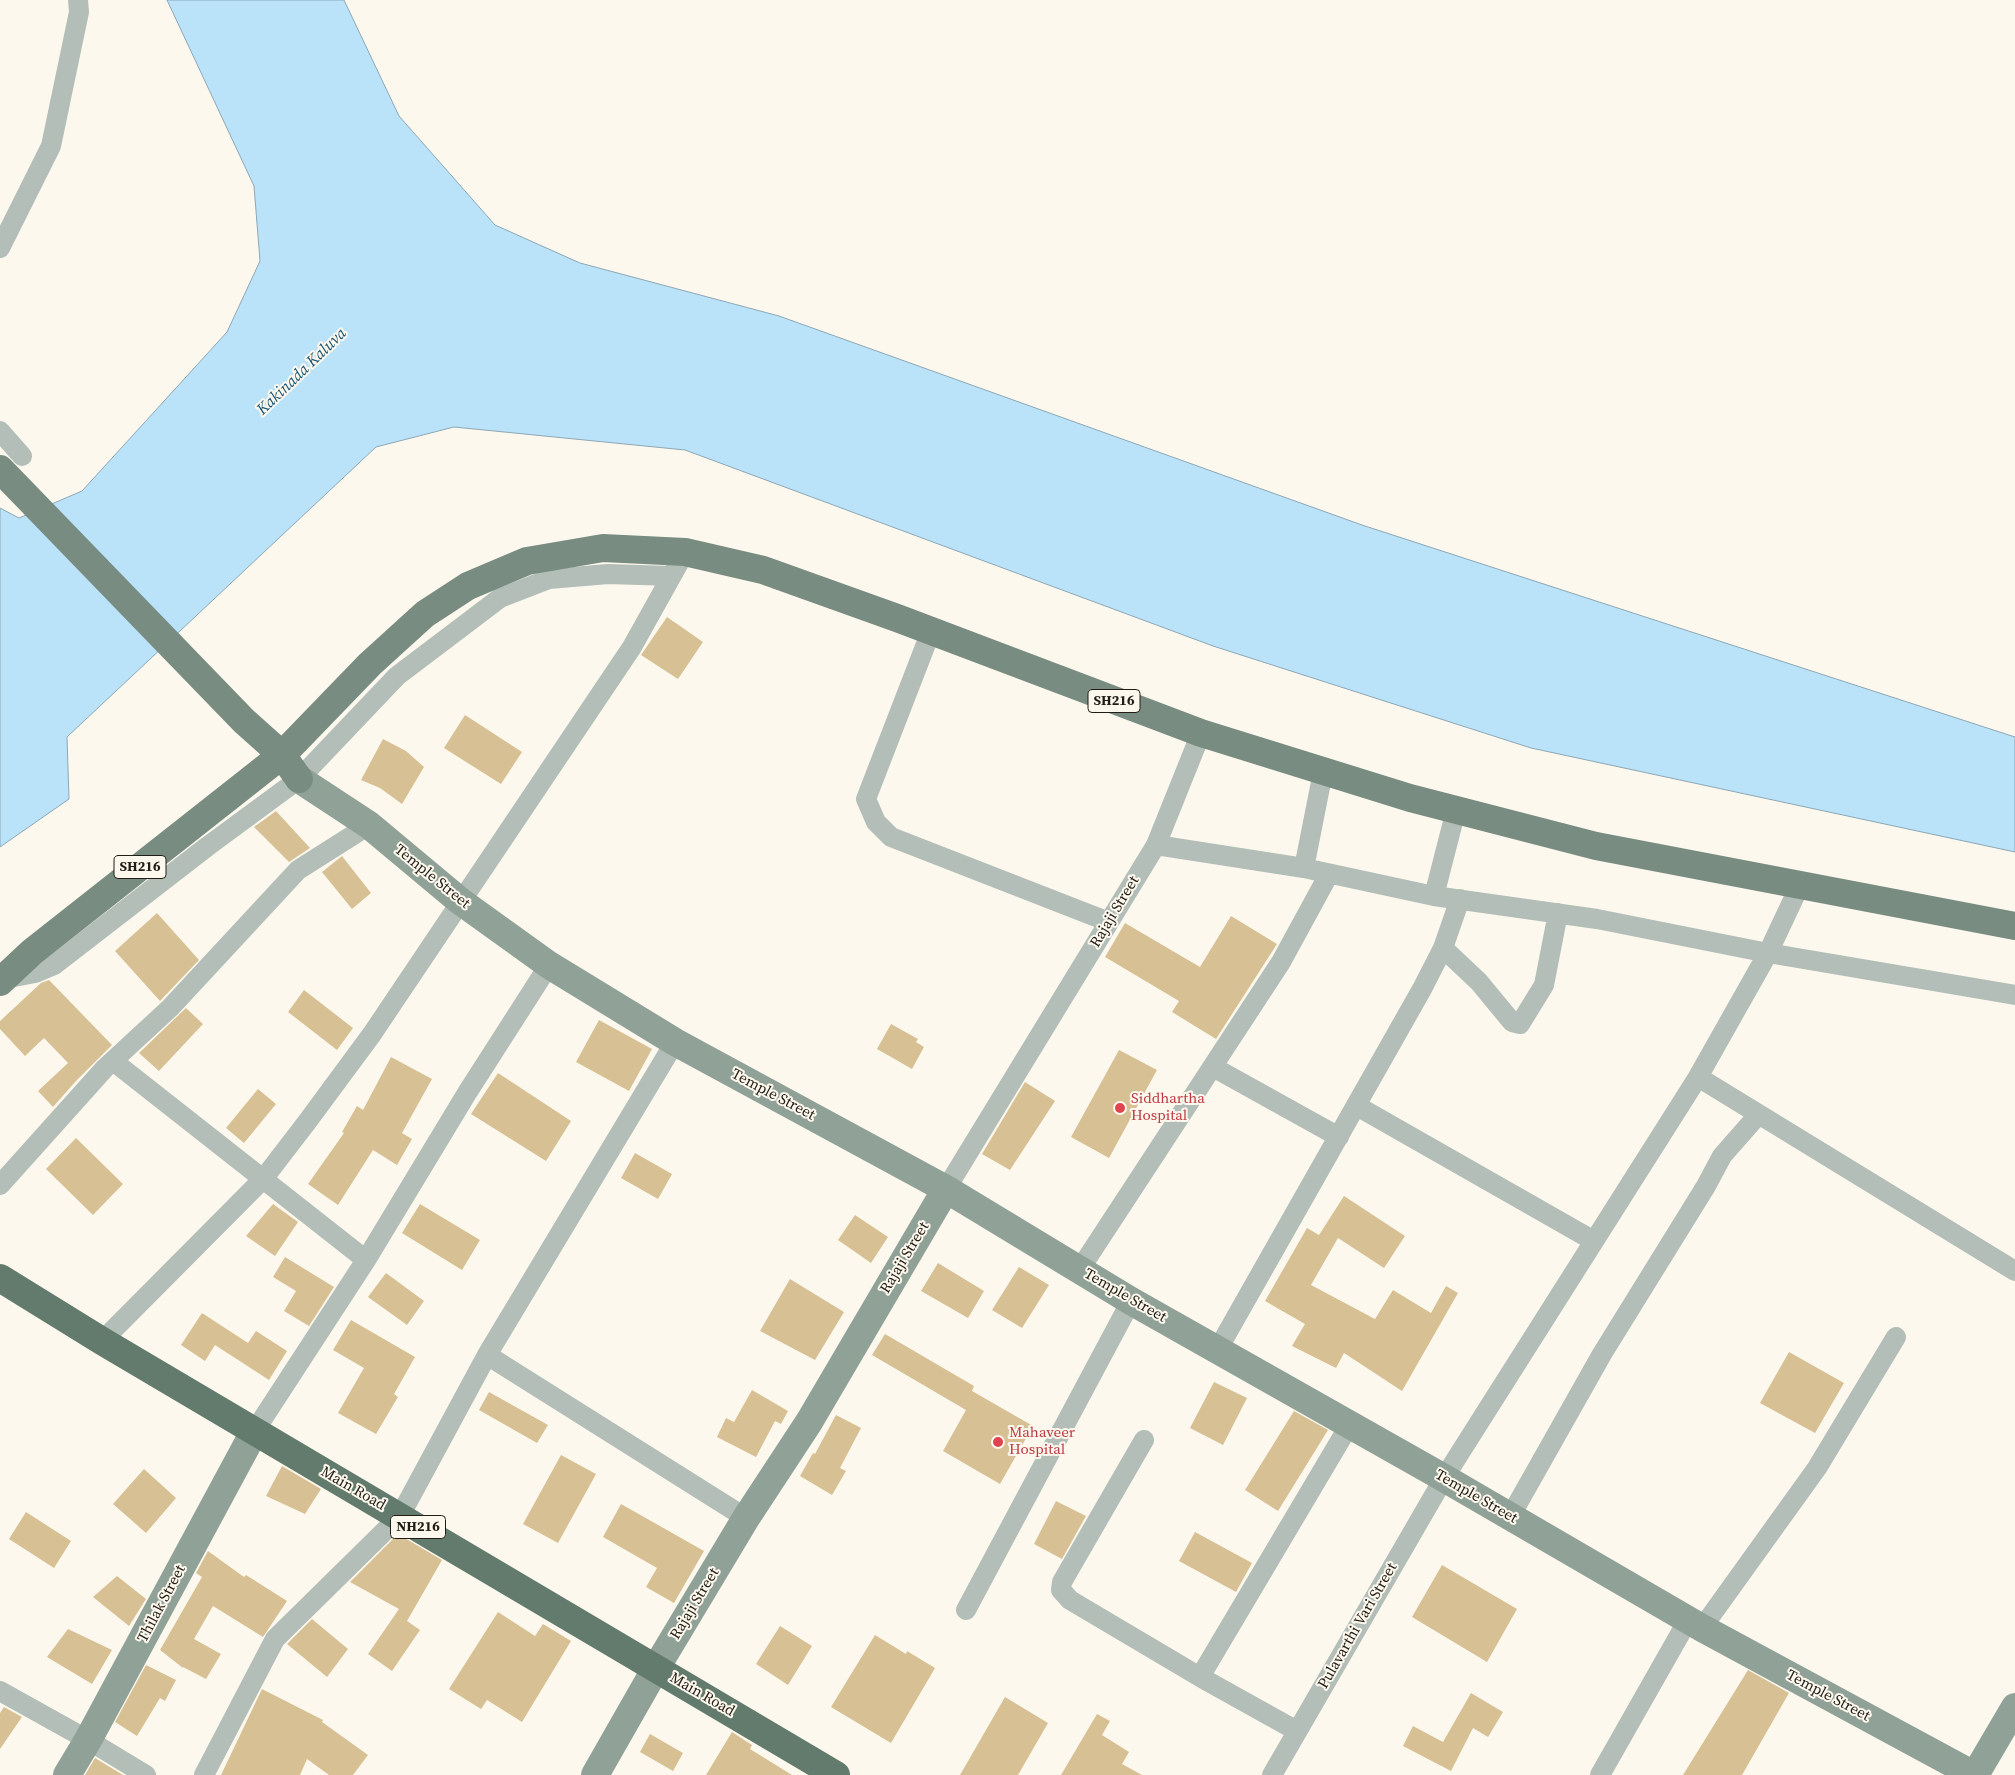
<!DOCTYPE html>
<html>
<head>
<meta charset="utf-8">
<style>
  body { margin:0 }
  canvas { display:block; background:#fdf8ee }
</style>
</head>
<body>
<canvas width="2015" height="1775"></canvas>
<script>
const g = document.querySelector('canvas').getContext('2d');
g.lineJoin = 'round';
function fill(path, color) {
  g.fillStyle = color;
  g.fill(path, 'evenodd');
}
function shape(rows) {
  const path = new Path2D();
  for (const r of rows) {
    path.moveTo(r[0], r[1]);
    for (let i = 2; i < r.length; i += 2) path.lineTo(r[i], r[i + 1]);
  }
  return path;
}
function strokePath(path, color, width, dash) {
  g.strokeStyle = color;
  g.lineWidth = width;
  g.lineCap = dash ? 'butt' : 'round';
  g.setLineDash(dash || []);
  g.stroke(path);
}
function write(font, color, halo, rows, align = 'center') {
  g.font = font + ' "Source Serif 4",serif';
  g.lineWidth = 4;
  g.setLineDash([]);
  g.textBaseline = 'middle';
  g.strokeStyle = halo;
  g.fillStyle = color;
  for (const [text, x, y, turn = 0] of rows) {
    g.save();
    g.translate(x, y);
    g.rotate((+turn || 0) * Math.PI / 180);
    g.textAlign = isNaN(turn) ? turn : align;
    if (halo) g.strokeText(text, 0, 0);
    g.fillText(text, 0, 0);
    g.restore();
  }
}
const water = shape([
  [167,0,344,0,399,116,495,225,580,263,779,316,1362,525,2015,737,2015,852,1531,748,1213,646,685,450,454,427,376,447,67,737,69,799,0,847,0,508,19,518,82,491,227,332,260,261,254,186,167,0]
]);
fill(water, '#bae2f9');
strokePath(water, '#8ca7b4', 1);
fill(shape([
  [667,617,703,642,678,679,641,655],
  [465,715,522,752,501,784,444,748],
  [383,739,406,751,424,767,402,804,380,788,361,780],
  [276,811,310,848,289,862,254,827],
  [342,856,371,893,352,909,322,872],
  [157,913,199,960,160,1001,115,951],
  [1231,916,1277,944,1216,1039,1172,1012,1179,1001,1105,957,1125,923,1200,967],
  [49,980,112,1045,76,1081,53,1107,38,1091,68,1063,44,1038,25,1056,0,1029,0,1021,41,983],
  [304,990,353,1028,337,1050,288,1012],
  [186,1008,203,1024,159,1071,139,1053],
  [599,1020,652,1049,629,1091,576,1062],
  [891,1024,918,1039,916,1042,924,1047,912,1069,877,1049],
  [1119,1050,1157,1070,1109,1158,1071,1137],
  [391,1057,432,1079,402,1133,412,1139,397,1165,373,1150,338,1205,308,1184,344,1133,342,1132,357,1106,363,1110],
  [498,1073,571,1121,546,1161,471,1114],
  [1025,1082,1055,1101,1010,1170,982,1154],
  [258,1089,276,1104,244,1143,226,1128],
  [76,1138,123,1184,93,1215,46,1169],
  [635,1153,672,1174,658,1199,621,1178],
  [1344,1196,1405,1236,1384,1268,1338,1238,1311,1285,1375,1319,1393,1290,1431,1313,1446,1286,1458,1293,1402,1391,1344,1353,1336,1368,1292,1346,1305,1324,1265,1301,1307,1228,1319,1235],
  [273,1204,298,1222,275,1256,246,1236],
  [420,1204,480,1240,462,1270,402,1233],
  [855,1215,888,1237,871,1263,838,1240],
  [285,1257,334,1287,309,1326,284,1311,296,1291,273,1277],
  [938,1263,984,1291,968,1318,921,1291],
  [1019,1267,1049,1285,1022,1328,992,1310],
  [386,1273,424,1301,407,1325,368,1297],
  [790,1279,844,1312,815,1360,760,1331],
  [202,1313,248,1343,256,1331,287,1351,269,1380,215,1345,205,1361,181,1345],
  [351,1320,415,1357,394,1394,398,1397,376,1434,338,1413,364,1368,333,1350],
  [885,1334,974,1386,972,1391,1033,1426,1000,1484,943,1451,966,1410,872,1355],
  [1789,1352,1844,1383,1815,1433,1760,1403],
  [1214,1382,1247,1398,1223,1445,1190,1428],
  [752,1390,788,1411,781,1424,775,1421,756,1457,717,1437,726,1418,734,1422],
  [489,1392,548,1425,537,1443,479,1410],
  [1294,1411,1328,1430,1278,1511,1245,1490],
  [836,1415,861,1428,840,1468,846,1471,832,1495,800,1476,813,1453,815,1454],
  [561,1455,596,1474,558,1543,523,1524],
  [282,1466,321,1489,305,1514,266,1496],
  [144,1469,176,1498,146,1533,113,1504],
  [1056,1501,1086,1516,1062,1559,1034,1544],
  [621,1504,704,1551,674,1603,646,1587,657,1568,603,1537],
  [26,1512,71,1541,54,1568,9,1539],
  [1195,1532,1252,1563,1236,1592,1179,1561],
  [398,1534,442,1560,407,1621,420,1630,392,1671,368,1654,399,1609,350,1582],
  [208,1551,244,1577,246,1575,287,1601,263,1637,213,1606,194,1639,221,1654,206,1679,183,1667,183,1668,160,1650,202,1577,196,1573],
  [1442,1565,1517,1609,1487,1662,1412,1617],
  [117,1576,146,1599,129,1626,93,1597],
  [498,1612,535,1636,543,1624,571,1641,522,1722,487,1700,481,1709,449,1689],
  [312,1619,348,1649,327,1677,287,1644],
  [780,1626,812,1646,788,1685,756,1664],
  [68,1629,112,1650,92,1684,47,1657],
  [875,1635,906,1654,907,1651,935,1668,891,1743,831,1707],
  [146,1665,176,1680,165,1701,160,1698,137,1736,115,1722],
  [1748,1670,1789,1693,1742,1775,1683,1775],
  [262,1689,323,1720,322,1722,368,1755,353,1775,329,1775,307,1759,300,1775,221,1775],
  [1471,1693,1503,1712,1488,1737,1473,1728,1451,1771,1403,1746,1413,1726,1443,1742],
  [1005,1697,1048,1723,1018,1775,960,1775],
  [4,1707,22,1717,0,1749,0,1713],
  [1097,1714,1110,1721,1102,1735,1129,1752,1122,1764,1142,1775,1061,1775],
  [732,1732,752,1745,750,1749,792,1775,706,1775],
  [650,1734,683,1753,673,1771,640,1752],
  [95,1758,123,1775,85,1775]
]), '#d7c093');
strokePath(shape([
  [0,248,51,146,79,12,78,0],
  [0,431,22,456],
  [931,631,866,799,876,822,891,837,1109,922],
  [1156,845,1304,868,1434,896,1597,919,1768,953,2015,995],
  [1304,868,1323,772],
  [1434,896,1456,810],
  [1443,948,1479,982,1512,1022,1520,1024,1544,985,1558,913],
  [4,979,35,973,54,965,208,846,299,779,397,676,500,598,549,579,608,574,671,576],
  [113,1061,366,1260],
  [1213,1067,1339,1137],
  [1698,1077,2015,1271],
  [1357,1106,1594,1241],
  [0,1185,105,1068,170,1008,298,870,369,825],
  [946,1189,1156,845,1201,733],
  [1080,1269,1281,962,1329,874],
  [102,1341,264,1178,307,1122,372,1034,632,647,685,552],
  [1218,1349,1422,989,1443,948,1460,899],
  [487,1355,746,1518],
  [254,1432,366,1260,467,1093,549,965],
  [1144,1440,1062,1582,1061,1590,1070,1600,1200,1677,1297,1731],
  [1510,1517,1602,1354,1706,1186,1722,1156,1758,1115],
  [966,1610,1131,1301],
  [1702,1628,1817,1468,1896,1337],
  [1200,1677,1350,1424],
  [0,1691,88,1740,146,1775],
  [204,1775,275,1639,400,1516,487,1355,675,1042],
  [1272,1775,1444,1478,1698,1077,1768,953,1800,885],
  [1600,1775,1688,1620]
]), '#b2beb7', 20);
strokePath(shape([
  [299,779,369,825,460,901,549,965,675,1042,946,1189,1131,1301,1444,1478,1702,1628,1974,1775],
  [67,1775,88,1740,254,1432],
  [595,1775,656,1668,746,1518,809,1422,946,1189],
  [1975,1775,2015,1707]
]), '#90a198', 28);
strokePath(shape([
  [0,469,244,721,282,755,299,779],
  [0,982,32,952,282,755,370,664,425,614,468,586,527,561,603,548,685,552,763,570,897,618,1201,733,1410,798,1596,846,2015,926]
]), '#788c81', 28);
strokePath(shape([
  [0,1278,102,1341,836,1775]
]), '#627b6d', 28);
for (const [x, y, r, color] of [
  [1120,1108,6,"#e0444e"],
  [998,1442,6,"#e0444e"]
]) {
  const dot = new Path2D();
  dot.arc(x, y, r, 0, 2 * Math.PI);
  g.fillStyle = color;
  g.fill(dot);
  strokePath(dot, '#fdf8ee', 2);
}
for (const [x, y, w] of [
  [1114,701,52],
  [140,867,52],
  [418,1527,55]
]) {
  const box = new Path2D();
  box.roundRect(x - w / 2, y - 11.5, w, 23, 4);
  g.fillStyle = '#fdf8ee';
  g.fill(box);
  strokePath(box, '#221d14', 1);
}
write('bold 14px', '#221d14', null, [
  ["SH216",1114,701],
  ["SH216",140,867],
  ["NH216",418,1527]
]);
write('15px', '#221d14', '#fdf8ee', [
  ["Temple Street",432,877,39],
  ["Rajaji Street",1115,912,-59],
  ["Temple Street",773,1095,28],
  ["Rajaji Street",905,1258,-59],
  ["Temple Street",1125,1296,30],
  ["Main Road",353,1489,30],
  ["Temple Street",1476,1497,30],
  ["Thilak Street",162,1604,-62],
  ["Rajaji Street",695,1604,-59],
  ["Pulavarthi Vari Street",1358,1626,-60],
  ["Main Road",702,1695,30],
  ["Temple Street",1828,1696,28]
]);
write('15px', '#be3a42', '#fdf8ee', [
  ["Siddhartha",1131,1099],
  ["Hospital",1131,1116],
  ["Mahaveer",1009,1433],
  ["Hospital",1009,1450]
], 'left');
write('italic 16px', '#185471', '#fdf8ee', [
  ["Kakinada Kaluva",302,372,-44]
]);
</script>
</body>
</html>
